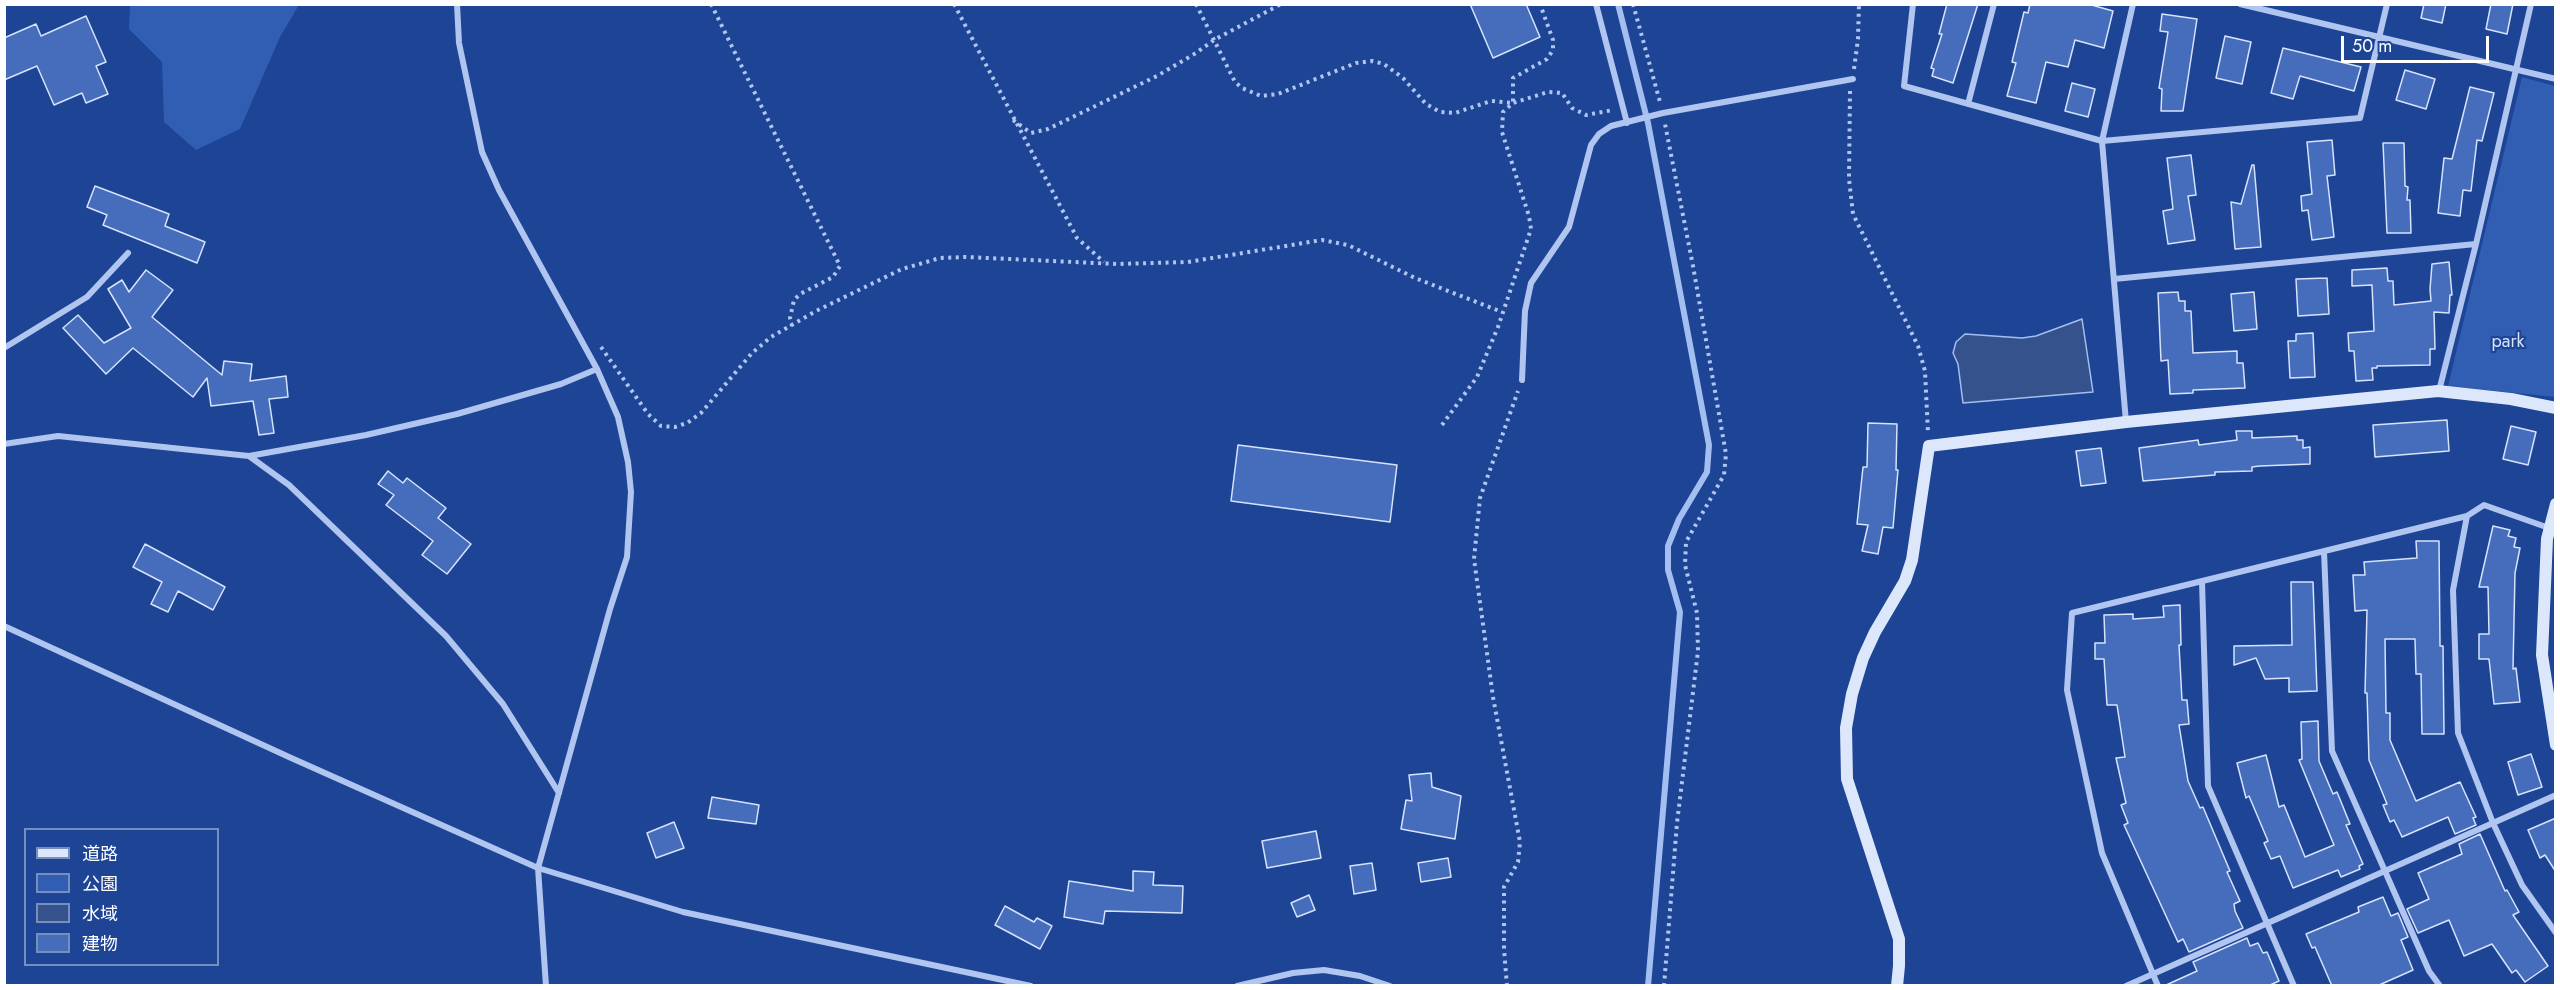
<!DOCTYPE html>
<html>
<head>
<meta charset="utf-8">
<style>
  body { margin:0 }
  #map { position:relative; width:2560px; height:990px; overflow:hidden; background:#1d4495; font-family:Jost,"Noto Sans JP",sans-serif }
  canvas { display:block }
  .frame { position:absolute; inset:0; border:6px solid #fff; pointer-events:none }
  .legend { position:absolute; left:24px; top:828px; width:195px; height:138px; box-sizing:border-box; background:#1d4495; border:2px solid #778fbf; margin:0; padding:8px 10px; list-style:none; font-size:18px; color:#fff }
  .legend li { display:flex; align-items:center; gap:12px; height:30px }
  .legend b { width:30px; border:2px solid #778fbf }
  .scale { position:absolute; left:2341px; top:36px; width:148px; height:27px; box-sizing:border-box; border:3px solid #fff; border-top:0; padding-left:8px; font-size:18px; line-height:21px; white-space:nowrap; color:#fff; -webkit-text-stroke:4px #1d4495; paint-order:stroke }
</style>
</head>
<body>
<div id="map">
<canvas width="2560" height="990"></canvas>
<div class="frame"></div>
<ul class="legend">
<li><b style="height:8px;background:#dde7fb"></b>道路</li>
<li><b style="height:16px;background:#315db3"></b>公園</li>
<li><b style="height:16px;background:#35528d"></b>水域</li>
<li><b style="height:16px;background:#456dbc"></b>建物</li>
</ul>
<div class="scale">50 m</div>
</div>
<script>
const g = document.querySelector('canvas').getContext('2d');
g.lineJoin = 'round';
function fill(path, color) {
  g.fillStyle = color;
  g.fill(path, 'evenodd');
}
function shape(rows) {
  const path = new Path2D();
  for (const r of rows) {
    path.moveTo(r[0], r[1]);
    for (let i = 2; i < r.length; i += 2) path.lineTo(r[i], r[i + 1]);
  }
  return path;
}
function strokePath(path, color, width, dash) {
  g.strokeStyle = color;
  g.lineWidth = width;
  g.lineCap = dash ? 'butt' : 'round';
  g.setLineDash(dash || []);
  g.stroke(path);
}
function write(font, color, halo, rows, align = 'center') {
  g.font = font + ' Jost,sans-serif';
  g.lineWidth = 4.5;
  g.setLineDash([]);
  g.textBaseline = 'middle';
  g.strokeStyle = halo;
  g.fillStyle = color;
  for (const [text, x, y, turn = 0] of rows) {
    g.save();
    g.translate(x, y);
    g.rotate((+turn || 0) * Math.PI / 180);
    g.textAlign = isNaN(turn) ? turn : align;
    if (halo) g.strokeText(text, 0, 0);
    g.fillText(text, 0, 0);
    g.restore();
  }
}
fill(shape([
  [130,5,130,4,299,5,280,37,240,129,196,150,164,122,162,62,129,29],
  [2522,77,2555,86,2555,397,2448,386]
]), '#315db3');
const water = shape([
  [2082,319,2093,392,1963,403,1958,364,1953,353,1956,342,1965,334,2022,338,2036,336,2082,319]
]);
fill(water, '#35528d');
strokePath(water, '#a3bff1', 1.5);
strokePath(shape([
  [1618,4,1648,123,1709,445,1707,472,1679,519,1668,546,1668,570,1680,612,1648,986]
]), '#a3bff1', 6);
const building = shape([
  [1470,4,1526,4,1540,37,1493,58,1470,4],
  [1947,4,1978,4,1953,83,1932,76,1934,69,1931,68,1942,34,1939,34,1947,4],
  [2030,4,2088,4,2113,11,2104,48,2075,40,2068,67,2046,62,2036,103,2007,96,2016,63,2012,62,2024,12,2028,13,2030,4],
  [2424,4,2446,4,2442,23,2421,18,2424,4],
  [2491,4,2513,4,2507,34,2486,29,2491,4],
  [2162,14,2197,19,2183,111,2161,111,2162,89,2159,88,2168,32,2160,31,2162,14],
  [86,16,106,62,96,66,108,94,86,103,82,93,54,105,37,66,4,80,4,38,36,24,41,36,86,16],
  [2225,36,2251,42,2242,84,2216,78,2225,36],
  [2283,48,2361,67,2354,91,2300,76,2293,99,2271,93,2283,48],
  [2405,70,2435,79,2426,109,2396,100,2405,70],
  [2072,83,2095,89,2088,117,2065,111,2072,83],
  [2470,87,2494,93,2482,141,2477,140,2471,191,2463,190,2460,216,2438,213,2444,158,2452,159,2470,87],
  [2332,140,2335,175,2327,176,2334,237,2312,240,2308,210,2302,211,2301,196,2312,194,2307,142,2332,140],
  [2383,143,2404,143,2405,186,2408,187,2407,200,2410,200,2411,233,2387,233,2383,143],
  [2191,155,2196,195,2188,196,2195,240,2168,244,2163,211,2173,209,2167,158,2191,155],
  [2252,165,2254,165,2261,247,2235,249,2231,202,2241,204,2252,165],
  [95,186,169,214,165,226,205,242,197,263,103,225,107,215,87,207,95,186],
  [2449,262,2452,295,2450,295,2449,313,2434,312,2435,349,2430,349,2430,365,2377,366,2377,368,2372,368,2373,380,2356,381,2354,351,2349,351,2348,333,2374,331,2372,285,2352,286,2352,270,2387,268,2388,281,2393,281,2394,305,2431,301,2430,289,2432,264,2449,262],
  [146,270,173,290,152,317,222,375,224,361,252,364,250,381,286,376,288,397,269,399,274,433,259,435,253,401,211,406,207,378,193,397,133,348,106,374,63,328,78,315,104,343,131,328,108,289,122,280,129,292,146,270],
  [2327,278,2329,314,2298,316,2296,279,2327,278],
  [2178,292,2179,301,2185,301,2185,311,2191,311,2193,353,2237,351,2237,363,2243,363,2245,388,2193,390,2193,393,2170,394,2168,360,2161,361,2158,293,2178,292],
  [2254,292,2257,329,2234,331,2231,294,2254,292],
  [2313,333,2315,377,2290,378,2288,341,2296,341,2296,334,2313,333],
  [2447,420,2449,451,2375,457,2373,425,2447,420],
  [1868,423,1897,424,1896,470,1898,470,1893,528,1883,527,1878,554,1862,551,1868,525,1857,524,1863,467,1867,467,1868,423],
  [2511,426,2536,432,2528,465,2503,459,2511,426],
  [2236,431,2252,431,2252,438,2297,436,2297,440,2303,440,2303,448,2310,447,2310,464,2260,466,2252,467,2252,471,2215,472,2215,475,2143,481,2139,448,2198,440,2199,445,2237,440,2236,431],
  [1238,445,1397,465,1390,522,1231,501,1238,445],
  [2101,448,2106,483,2081,486,2076,451,2101,448],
  [388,471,403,483,407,478,446,508,438,518,471,544,447,574,422,555,433,541,386,505,394,495,378,484,388,471],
  [2493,526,2510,530,2508,536,2516,538,2514,547,2520,548,2515,573,2513,669,2516,668,2520,702,2494,704,2489,659,2479,659,2479,634,2489,634,2488,587,2479,587,2493,526],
  [2416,541,2439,541,2440,646,2443,646,2444,734,2422,734,2421,674,2416,674,2415,639,2385,639,2386,713,2390,713,2390,740,2416,801,2460,782,2476,817,2473,818,2476,825,2455,834,2448,817,2402,837,2394,820,2390,822,2383,805,2387,804,2369,760,2367,693,2365,693,2367,610,2355,611,2353,575,2365,575,2364,562,2417,558,2416,541],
  [145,544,225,587,213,610,178,591,168,612,151,604,162,582,133,567,145,544],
  [2291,582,2313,582,2317,691,2289,692,2289,678,2265,679,2256,658,2234,665,2234,646,2292,645,2291,582],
  [2180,605,2181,645,2179,645,2182,700,2187,700,2189,724,2179,725,2188,781,2200,808,2203,807,2230,871,2227,872,2240,901,2234,904,2235,911,2243,928,2189,952,2183,939,2178,942,2124,825,2128,823,2121,805,2126,803,2116,758,2125,757,2117,705,2107,705,2104,659,2095,659,2095,643,2105,643,2104,615,2133,614,2133,619,2164,617,2163,606,2180,605],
  [2318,721,2319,761,2333,794,2337,792,2350,824,2346,825,2363,864,2359,866,2360,869,2341,877,2338,870,2293,888,2280,856,2271,859,2264,843,2268,841,2249,796,2246,798,2237,763,2266,755,2279,807,2284,805,2305,857,2334,845,2299,760,2302,759,2301,722,2318,721],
  [2531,754,2542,787,2518,795,2508,762,2531,754],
  [1431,773,1432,787,1461,796,1455,839,1401,829,1406,800,1412,801,1409,775,1431,773],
  [712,797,759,805,756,824,708,818,712,797],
  [2556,818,2556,872,2545,855,2540,858,2528,830,2556,818],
  [674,822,684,848,656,858,647,833,674,822],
  [1316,831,1321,858,1267,868,1262,841,1316,831],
  [2480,834,2505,891,2507,890,2519,912,2513,915,2548,966,2525,982,2516,970,2512,973,2492,944,2464,956,2449,920,2418,933,2407,909,2429,899,2418,873,2462,854,2459,844,2480,834],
  [1448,858,1451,877,1421,882,1418,863,1448,858],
  [1372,863,1376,890,1354,894,1350,866,1372,863],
  [1133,871,1154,872,1153,885,1183,886,1182,913,1105,911,1103,924,1064,917,1069,881,1133,891,1133,871],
  [1309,895,1315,910,1297,917,1291,903,1309,895],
  [2383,897,2391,916,2398,913,2408,937,2401,940,2413,970,2377,986,2332,986,2315,947,2312,948,2306,934,2359,912,2358,907,2383,897],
  [1005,906,1034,922,1037,918,1052,926,1040,949,995,925,1005,906],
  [2247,938,2250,946,2258,943,2263,953,2267,952,2279,981,2268,986,2164,986,2197,971,2193,962,2247,938]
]);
fill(building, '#456dbc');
strokePath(building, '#d6e3fb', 1.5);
strokePath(shape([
  [711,4,840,266,833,277,800,294,794,300,790,318,792,326],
  [954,4,1077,238,1104,262],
  [1196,4,1235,82,1242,88,1261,96,1278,94,1356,63,1372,61,1384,64,1403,78,1426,104,1440,112,1455,113,1491,101,1513,103,1513,78,1547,59,1553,50,1553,40,1540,4],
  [1633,4,1660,102],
  [1854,69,1858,39,1859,4],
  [1850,91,1849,179,1853,214,1918,346,1925,371,1928,433],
  [1013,120,1031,133,1048,129,1157,76,1196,53,1214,40,1281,4],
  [601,347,648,414,661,426,675,427,687,423,701,413,752,353,771,337,816,311,902,269,940,258,966,257,1117,264,1188,262,1322,240,1348,245,1415,278,1502,312],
  [1442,425,1477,377,1498,327,1531,229,1529,216,1502,132,1503,112,1513,103,1548,92,1562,93,1572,108,1586,115,1613,110],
  [1507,986,1504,949,1504,887,1518,862,1520,842,1493,697,1474,559,1480,498,1518,391],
  [1664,986,1677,823,1698,651,1697,613,1685,565,1686,542,1724,475,1726,454,1693,266,1665,124]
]), '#b0c5ef', 4, [3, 4.5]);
strokePath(shape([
  [457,4,459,43,482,152,499,190,597,369,618,417,628,462,631,492,627,557,610,609,538,868,546,986],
  [1596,4,1627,123],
  [1913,4,1904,86,2102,141,2360,118,2387,4],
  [2240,4,2556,79],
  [1968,104,1994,4],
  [2114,279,2476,244],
  [4,348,87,297,128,253],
  [1522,380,1525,311,1531,283,1569,227,1591,145,1599,134,1611,126,1663,113,1853,79],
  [2439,391,2476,244,2531,4],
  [2126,422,2102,141,2133,4],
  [4,444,58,436,249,456,289,485,446,636,503,704,559,793],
  [249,456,366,435,457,414,561,384,597,369],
  [2467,516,2453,590,2458,733,2493,823,2522,885,2556,933],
  [2324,551,2332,751,2429,971,2440,986],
  [2202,581,2208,786,2294,986],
  [4,626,289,757,538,868,683,912,1031,986],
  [1237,986,1293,973,1324,970,1360,976,1390,986],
  [2126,986,2556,795],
  [2158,986,2102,853,2067,690,2072,613,2467,516,2484,505,2549,528]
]), '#b0c5ef', 6);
strokePath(shape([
  [2556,504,2547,539,2542,655,2556,745],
  [1897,986,1899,966,1899,939,1847,779,1846,728,1852,694,1863,658,1875,632,1905,581,1912,560,1929,446,2126,422,2438,391,2511,399,2556,408]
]), '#dde7fb', 12);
write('18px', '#d6e3fb', '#1d4495', [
  ["park",2508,343]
]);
</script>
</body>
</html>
